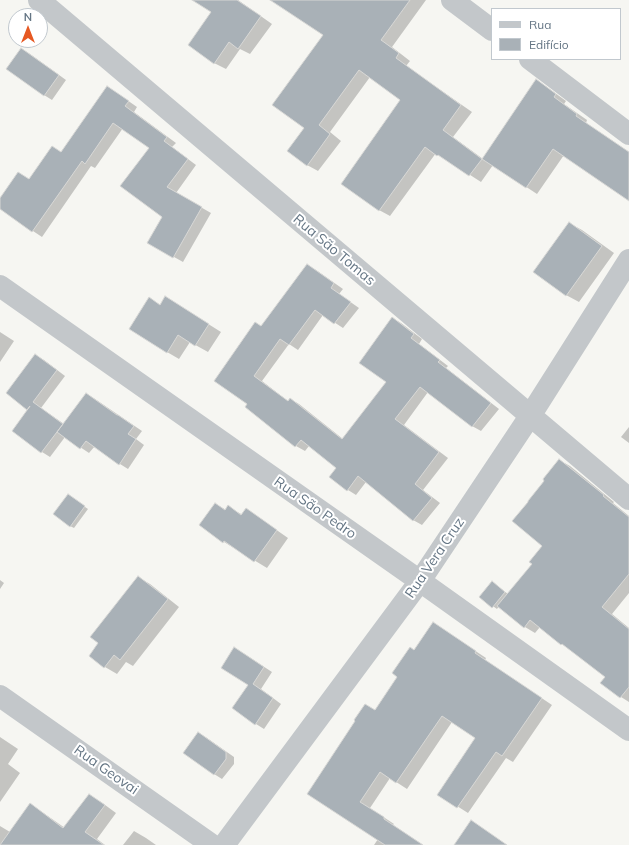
<!DOCTYPE html>
<html>
<head>
<meta charset="utf-8">
<style>
  body { margin:0 }
  #map { position:relative; width:629px; height:845px; overflow:hidden; background:#f6f6f2; font-family:Mulish,sans-serif }
  canvas { display:block }
  .legend { position:absolute; left:491px; top:8px; width:130px; height:52px; box-sizing:border-box; background:#fff; border:1px solid #c1c8ce; margin:0; padding:5px 7px; list-style:none; font-size:12px; color:#647584 }
  .legend li { display:flex; align-items:center; gap:8px; height:20px }
  .legend b { width:20px; border:1px solid #c1c8ce }
  .north { position:absolute; left:8px; top:8px; width:40px; height:40px; box-sizing:border-box; background:#fff; border:1px solid #c1c8ce; border-radius:50%; rotate:0deg; font-size:11px; font-weight:700; line-height:16px; text-align:center; color:#647584 }
  .north::after { content:''; display:block; margin:auto; width:14px; height:18px; background:#e65822; clip-path:polygon(50% 0,100% 100%,50% 72%,0 100%) }
</style>
</head>
<body>
<div id="map">
<canvas width="629" height="845"></canvas>
<ul class="legend">
<li><b style="height:5px;background:#c3c7ca"></b>Rua</li>
<li><b style="height:11px;background:#a9b1b7"></b>Edifício</li>
</ul>
<div class="north">N</div>
</div>
<script>
const g = document.querySelector('canvas').getContext('2d');
g.lineJoin = 'round';
function fill(path, color) {
  g.fillStyle = color;
  g.fill(path, 'evenodd');
}
function shape(rows) {
  const path = new Path2D();
  for (const r of rows) {
    path.moveTo(r[0], r[1]);
    for (let i = 2; i < r.length; i += 2) path.lineTo(r[i], r[i + 1]);
  }
  return path;
}
function strokePath(path, color, width, dash) {
  g.strokeStyle = color;
  g.lineWidth = width;
  g.lineCap = dash ? 'butt' : 'round';
  g.setLineDash(dash || []);
  g.stroke(path);
}
function write(font, color, halo, rows, align = 'center') {
  g.font = font + ' Mulish,sans-serif';
  g.lineWidth = 4;
  g.setLineDash([]);
  g.textBaseline = 'middle';
  g.strokeStyle = halo;
  g.fillStyle = color;
  for (const [text, x, y, turn = 0] of rows) {
    g.save();
    g.translate(x, y);
    g.rotate((+turn || 0) * Math.PI / 180);
    g.textAlign = isNaN(turn) ? turn : align;
    if (halo) g.strokeText(text, 0, 0);
    g.fillText(text, 0, 0);
    g.restore();
  }
}
fill(shape([
  [194,0,238,0,272,24,250,54,240,49,226,69,214,63,212,12],
  [285,0,426,0,392,47,410,61,406,66,472,112,453,137,483,159,537,81,547,87,566,101,564,104,587,120,586,123,629,152,629,199,564,155,537,194,493,165,481,182,436,153,390,216,379,210,402,100,370,77,330,132,341,141,318,171,307,165,305,128,324,35],
  [22,49,30,54,66,80,52,100,44,95],
  [117,93,137,107,134,112,176,143,172,147,196,165,176,193,211,213,183,262,149,243,164,216,150,147,123,128,95,168,91,166,42,237,33,231,0,208,0,199,30,180,61,153],
  [569,223,582,230,614,253,579,302,566,295],
  [307,265,316,270,343,289,339,294,359,308,343,328,323,315,298,350,289,344,262,381,289,402,290,399,299,404,343,439,388,382,392,318,401,323,422,339,419,344,448,366,446,368,499,409,481,431,472,426,428,392,404,425,448,458,423,490,440,503,422,525,413,520,366,482,356,495,348,490,338,468,309,446,305,451,296,446,270,427,248,403,262,327],
  [149,299,161,305,178,305,221,332,208,352,190,342,179,359,167,352],
  [0,332,14,341,0,362],
  [35,355,44,360,65,376,41,408,64,424,87,394,95,399,142,431,136,439,144,445,128,469,120,464,95,446,89,453,65,437,50,457,42,452,13,431,29,410,7,393],
  [629,427,629,443,621,437],
  [559,460,570,466,614,502,613,503,629,516,629,593,612,614,629,628,629,702,621,697,602,683,606,677,562,644,540,627,535,633,525,627,499,606,497,609,480,597,492,582,508,594,533,563,544,546,546,480],
  [72,498,88,509,74,528,70,526],
  [216,504,226,510,228,507,243,515,246,510,258,517,288,538,267,568,224,542,200,524],
  [138,577,150,584,179,607,133,666,126,662,117,674,105,667,100,643],
  [0,580,4,583,0,589],
  [444,630,486,658,485,660,552,705,513,762,506,758,468,813,438,794,476,738,452,722,407,789,390,778,370,808,394,824,393,825,423,845,374,845,378,839,308,793,375,711,415,651],
  [243,653,272,672,261,689,281,704,264,729,256,724],
  [199,733,207,738,234,757,234,764,222,779,214,774],
  [0,737,18,749,8,764,20,773,0,802],
  [89,795,101,802,116,813,97,839,105,845,0,845,0,826,10,832,30,805,42,812,65,828],
  [134,831,146,838,156,845,123,845]
]), '#0003');
const building = shape([
  [192,0,237,0,261,16,238,49,229,42,214,64,188,45,211,12,192,0],
  [270,0,410,0,381,40,399,53,396,58,461,105,443,130,482,159,469,176,438,155,437,156,425,147,379,211,341,184,400,100,359,70,319,125,330,134,307,166,287,151,304,128,272,105,323,35,270,0],
  [21,48,59,75,44,96,6,69,21,48],
  [536,79,556,94,554,97,577,114,576,116,629,152,629,201,553,149,526,188,482,159,536,79],
  [107,86,129,101,125,106,167,137,164,141,188,159,167,187,202,207,173,258,147,243,162,217,120,186,149,148,113,123,85,164,82,161,32,232,0,209,0,198,18,172,29,179,52,146,61,152,107,86],
  [569,222,602,246,566,296,533,272,569,222],
  [307,264,334,283,331,288,351,302,334,324,315,310,289,345,280,339,254,376,288,401,290,398,342,439,386,382,359,363,392,317,414,334,411,338,440,360,438,362,491,403,472,427,420,387,395,419,439,452,415,484,432,498,413,521,358,476,347,491,329,477,336,468,301,440,295,447,245,407,247,404,214,381,255,322,261,326,307,264],
  [165,296,209,324,195,346,178,335,167,353,129,329,149,297,160,305,165,296],
  [35,354,57,370,33,402,63,424,41,453,12,431,30,406,27,410,6,393,35,354],
  [86,393,117,415,118,415,134,426,128,434,136,439,119,465,86,441,80,449,57,432,86,393],
  [559,459,604,495,603,496,629,517,629,574,602,607,629,629,629,687,620,698,600,683,605,677,562,644,561,645,530,620,524,628,497,606,532,564,529,562,542,546,512,521,528,502,528,501,544,481,543,479,559,459],
  [68,494,85,506,70,527,53,514,68,494],
  [215,503,225,510,228,505,241,515,246,508,277,530,254,562,224,541,223,543,199,525,215,503],
  [138,576,168,599,120,660,114,655,104,668,89,656,98,643,90,637,138,576],
  [492,581,505,592,492,608,479,597,492,581],
  [433,622,476,651,475,653,542,698,502,756,496,752,457,808,437,795,475,738,442,716,396,783,380,772,360,802,384,817,384,819,423,845,385,845,307,794,355,721,354,720,365,704,375,710,397,677,392,673,410,647,414,650,433,622],
  [234,647,264,667,253,684,273,698,255,725,232,708,248,685,221,668,234,647],
  [198,732,226,752,226,759,214,775,183,753,198,732],
  [89,794,105,805,85,832,104,845,0,845,30,803,63,828,89,794],
  [471,820,507,845,454,845,471,820]
]);
fill(building, '#a9b1b7');
strokePath(building, '#d7d7d5', 1);
strokePath(shape([
  [39,0,629,499],
  [452,0,492,30],
  [530,59,629,134],
  [0,286,420,581,629,730],
  [0,696,212,845],
  [224,845,420,581,530,416,629,260]
]), '#c3c7ca', 22);
write('14px', '#647584', '#fff', [
  ["Rua São Tomas",334,250,40],
  ["Rua São Pedro",315,508,35],
  ["Rua Vera Cruz",435,558,-56],
  ["Rua Geovai",106,770,35]
]);
</script>
</body>
</html>
